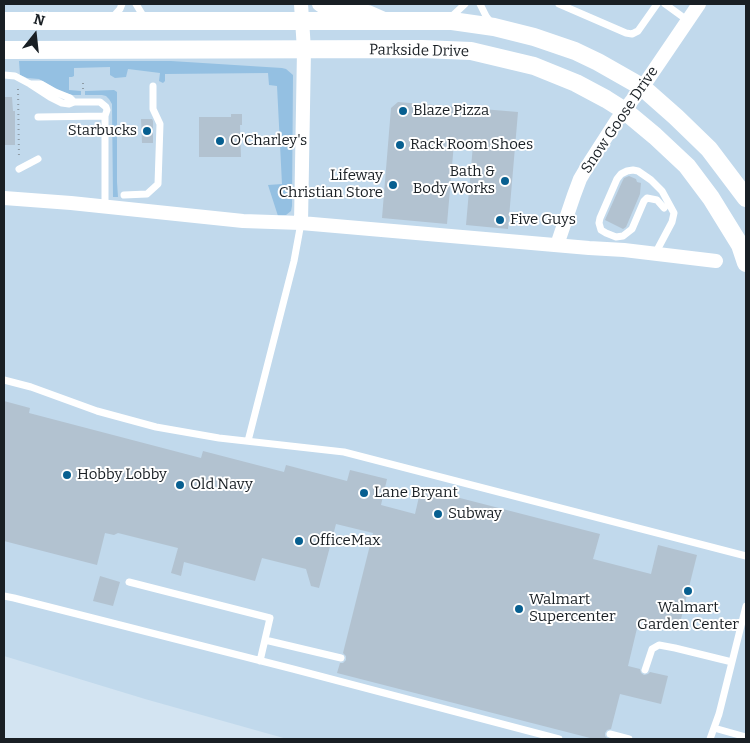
<!DOCTYPE html>
<html>
<head>
<meta charset="utf-8">
<style>
  body { margin:0 }
  #map { position:relative; width:750px; height:743px; overflow:hidden; background:#d3e4f2; font-family:Bitter,serif }
  canvas { display:block }
  .frame { position:absolute; inset:0; border:5px solid #191f24; pointer-events:none }
  .north { position:absolute; left:10px; top:10px; width:50px; height:50px; -webkit-text-stroke:4px #fff; paint-order:stroke; rotate:16deg; font-size:14px; font-weight:700; line-height:20px; text-align:center; color:#191f24 }
  .north::after { content:''; display:block; margin:auto; width:18px; height:22px; background:#191f24; clip-path:polygon(50% 0,100% 100%,50% 72%,0 100%) }
</style>
</head>
<body>
<div id="map">
<canvas width="750" height="743"></canvas>
<div class="frame"></div>
<div class="north">N</div>
</div>
<script>
const g = document.querySelector('canvas').getContext('2d');
g.lineJoin = 'round';
function fill(path, color) {
  g.fillStyle = color;
  g.fill(path, 'evenodd');
}
function shape(rows) {
  const path = new Path2D();
  for (const r of rows) {
    path.moveTo(r[0], r[1]);
    for (let i = 2; i < r.length; i += 2) path.lineTo(r[i], r[i + 1]);
  }
  return path;
}
function strokePath(path, color, width, dash) {
  g.strokeStyle = color;
  g.lineWidth = width;
  g.lineCap = dash ? 'butt' : 'round';
  g.setLineDash(dash || []);
  g.stroke(path);
}
function write(font, color, halo, rows, align = 'center') {
  g.font = font + ' Bitter,serif';
  g.lineWidth = 4;
  g.setLineDash([]);
  g.textBaseline = 'middle';
  g.strokeStyle = halo;
  g.fillStyle = color;
  for (const [text, x, y, turn = 0] of rows) {
    g.save();
    g.translate(x, y);
    g.rotate((+turn || 0) * Math.PI / 180);
    g.textAlign = isNaN(turn) ? turn : align;
    if (halo) g.strokeText(text, 0, 0);
    g.fillText(text, 0, 0);
    g.restore();
  }
}
fill(shape([
  [4,4,746,4,746,739,287,739,145,699,4,656]
]), '#c1d9ec');
fill(shape([
  [19,61,171,61,282,68,286,69,293,75,292,206,291,211,286,215,278,216,268,185,282,184,277,86,269,85,268,73,165,74,165,81,163,83,159,81,160,73,128,69,126,77,115,78,110,75,110,67,74,68,74,76,72,77,69,77,69,90,81,91,81,95,72,95,62,92,39,79,27,78,20,75],
  [114,90,117,92,117,182,118,197,113,197,112,104,109,99,106,96,102,95,85,95,85,91]
]), '#94c0e2');
fill(shape([
  [4,97,12,97,13,111,15,111,15,145,4,145],
  [398,102,518,112,508,229,466,225,473,145,454,143,447,224,382,218,391,108],
  [231,114,242,114,242,125,240,125,241,157,199,157,199,117,231,117],
  [141,119,152,119,153,121,153,143,142,143],
  [629,176,636,179,637,182,641,183,640,194,626,227,623,229,605,220,622,182,624,178],
  [4,401,30,408,29,413,201,458,203,451,284,472,286,465,347,481,350,470,387,479,381,505,415,514,421,488,600,534,593,559,651,574,658,545,697,555,678,631,639,620,628,666,640,669,641,673,644,675,648,674,650,672,668,676,661,704,620,694,611,729,607,730,605,733,605,736,608,739,594,739,337,673,340,663,343,663,346,660,346,656,343,653,373,533,336,524,319,588,311,586,306,569,262,558,255,581,184,562,181,576,171,573,178,548,118,533,114,535,105,533,97,565,4,541],
  [100,576,120,582,113,606,93,601]
]), '#b2c2d0');
strokePath(shape([
  [83,83,83,93],
  [18,89,19,159]
]), '#8f9ca6', 2, [1, 4]);
strokePath(shape([
  [136,4,142,14,146,17],
  [480,4,486,16,492,24],
  [559,4,626,33,632,34,638,31,657,4],
  [665,4,687,20],
  [112,18,120,9,122,4],
  [449,19,465,4],
  [4,75,15,76,30,84,50,97,62,103,69,104,74,102,100,102,106,107,107,110,105,116,105,207],
  [31,84,41,84,55,92,70,98,74,102],
  [38,117,105,116],
  [19,169,38,159],
  [124,195,147,194,158,184,160,124,153,109,153,86],
  [655,254,672,222,674,213,662,191,651,180,638,171,633,170,627,171,621,174,617,179,600,218,599,223,601,230,606,233,616,237,623,236,632,229,644,201,647,198,657,200,664,208],
  [4,380,31,387,97,411,156,427,219,438,344,452,746,556],
  [248,441,294,261,301,223],
  [129,582,270,618,260,661],
  [4,596,14,598,293,669,559,739],
  [265,640,341,658],
  [645,670,652,649,659,645,675,648,732,662],
  [714,728,746,737],
  [610,734,629,739],
  [710,739,719,714,746,606]
]), '#fff', 7);
strokePath(shape([
  [301,4,304,50,301,223],
  [319,4,326,9,335,11,368,12,384,19],
  [4,198,71,203,243,221,301,223,589,248,624,250,716,261],
  [557,245,574,195,580,179,590,162,617,120,646,82,699,4]
]), '#fff', 14);
strokePath(shape([
  [4,21,452,21,494,27,534,37,575,51,598,62,642,87,676,117,709,149,746,198],
  [4,50,422,49,471,51,534,66,576,83,606,99,625,111,655,136,687,166,711,198,740,245,746,263]
]), '#fff', 18);
for (const [x, y, r, color] of [
  [403,111,5,"#075f90"],
  [147,131,5,"#075f90"],
  [220,141,5,"#075f90"],
  [400,145,5,"#075f90"],
  [505,181,5,"#075f90"],
  [393,185,5,"#075f90"],
  [500,220,5,"#075f90"],
  [67,475,5,"#075f90"],
  [180,485,5,"#075f90"],
  [364,493,5,"#075f90"],
  [438,514,5,"#075f90"],
  [299,541,5,"#075f90"],
  [688,591,5,"#075f90"],
  [519,609,5,"#075f90"]
]) {
  const dot = new Path2D();
  dot.arc(x, y, r, 0, 2 * Math.PI);
  g.fillStyle = color;
  g.fill(dot);
  strokePath(dot, '#fff', 2);
}
write('15px', '#191f24', '#fff', [
  ["Parkside Drive",419,51,1],
  ["Snow Goose Drive",620,120,-56]
]);
write('15px', '#191f24', '#fff', [
  ["Blaze Pizza",413,111],
  ["Starbucks",137,131,"right"],
  ["O'Charley's",230,141],
  ["Rack Room Shoes",410,145],
  ["Bath &",495,172,"right"],
  ["Body Works",495,189,"right"],
  ["Lifeway",383,176,"right"],
  ["Christian Store",383,193,"right"],
  ["Five Guys",510,220],
  ["Hobby Lobby",77,475],
  ["Old Navy",190,485],
  ["Lane Bryant",374,493],
  ["Subway",448,514],
  ["OfficeMax",309,541],
  ["Walmart",529,600],
  ["Supercenter",529,617],
  ["Walmart",688,608,"center"],
  ["Garden Center",688,625,"center"]
], 'left');
</script>
</body>
</html>
